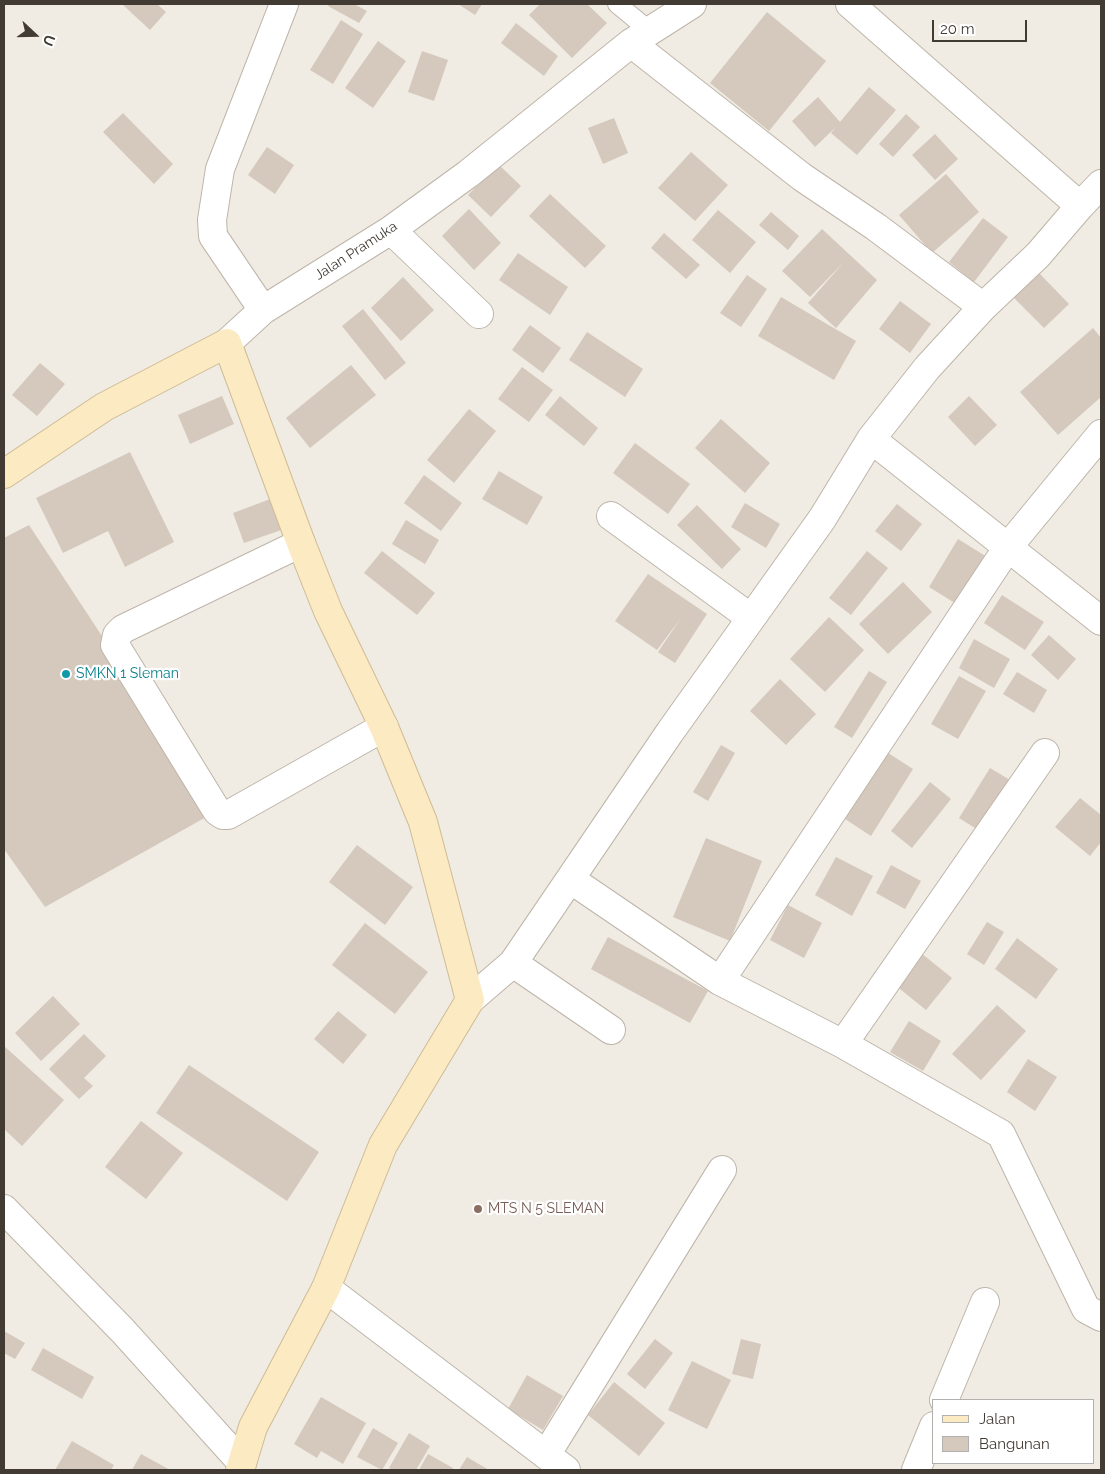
<!DOCTYPE html>
<html>
<head>
<meta charset="utf-8">
<style>
  body { margin:0 }
  #map { position:relative; width:1105px; height:1474px; overflow:hidden; background:#f0ebe3; font-family:Raleway,sans-serif }
  canvas { display:block }
  .frame { position:absolute; inset:0; border:5px solid #423b34; pointer-events:none }
  .legend { position:absolute; left:932px; top:1399px; width:162px; height:65px; box-sizing:border-box; background:#fff; border:1px solid #b3b1ae; margin:0; padding:6px 9px; list-style:none; font-size:15px; color:#423b34 }
  .legend li { display:flex; align-items:center; gap:10px; height:25px }
  .legend b { width:25px; border:1px solid #b3b1ae }
  .north { position:absolute; left:10px; top:10px; width:50px; height:50px; -webkit-text-stroke:4px #fff; paint-order:stroke; rotate:111deg; font-size:14px; font-weight:700; line-height:20px; text-align:center; color:#423b34 }
  .north::after { content:''; display:block; margin:auto; width:18px; height:22px; background:#423b34; clip-path:polygon(50% 0,100% 100%,50% 72%,0 100%) }
  .scale { position:absolute; left:932px; top:20px; width:95px; height:22px; box-sizing:border-box; border:2px solid #423b34; border-top:0; padding-left:6px; font-size:15px; line-height:18px; white-space:nowrap; color:#423b34; -webkit-text-stroke:4px #fff; paint-order:stroke }
</style>
</head>
<body>
<div id="map">
<canvas width="1105" height="1474"></canvas>
<div class="frame"></div>
<ul class="legend">
<li><b style="height:6px;background:#fbeac2"></b>Jalan</li>
<li><b style="height:14px;background:#d4c9bc"></b>Bangunan</li>
</ul>
<div class="north">U</div>
<div class="scale">20 m</div>
</div>
<script>
const g = document.querySelector('canvas').getContext('2d');
g.lineJoin = 'round';
function fill(path, color) {
  g.fillStyle = color;
  g.fill(path, 'evenodd');
}
function shape(rows) {
  const path = new Path2D();
  for (const r of rows) {
    path.moveTo(r[0], r[1]);
    for (let i = 2; i < r.length; i += 2) path.lineTo(r[i], r[i + 1]);
  }
  return path;
}
function strokePath(path, color, width, dash) {
  g.strokeStyle = color;
  g.lineWidth = width;
  g.lineCap = dash ? 'butt' : 'round';
  g.setLineDash(dash || []);
  g.stroke(path);
}
function write(font, color, halo, rows, align = 'center') {
  g.font = font + ' Raleway,sans-serif';
  g.lineWidth = 4.5;
  g.setLineDash([]);
  g.textBaseline = 'middle';
  g.strokeStyle = halo;
  g.fillStyle = color;
  for (const [text, x, y, turn = 0] of rows) {
    g.save();
    g.translate(x, y);
    g.rotate((+turn || 0) * Math.PI / 180);
    g.textAlign = isNaN(turn) ? turn : align;
    if (halo) g.strokeText(text, 0, 0);
    g.fillText(text, 0, 0);
    g.restore();
  }
}
fill(shape([
  [122,4,157,4,166,12,150,30],
  [329,4,354,4,367,11,359,23,328,6],
  [458,4,482,4,475,15],
  [540,4,587,4,607,23,572,58,529,15],
  [767,12,826,61,769,131,710,83],
  [341,20,363,34,333,84,310,70],
  [516,23,558,56,544,76,501,43],
  [378,41,406,61,373,108,345,88],
  [422,51,448,60,434,101,408,92],
  [869,87,896,110,857,155,831,133,836,127,815,147,792,121,818,97,840,122],
  [123,113,173,164,154,184,103,132],
  [906,114,920,127,893,157,879,144],
  [614,118,628,153,603,164,588,128],
  [935,134,958,159,935,180,912,155],
  [267,147,294,165,275,194,248,175],
  [691,152,728,185,695,221,658,188],
  [498,164,521,186,491,217,468,195],
  [946,174,979,212,932,253,899,215],
  [550,194,606,246,585,268,529,216],
  [469,209,501,243,474,270,442,236],
  [718,210,756,242,730,273,692,240],
  [771,212,799,236,788,250,759,225],
  [983,218,1008,237,974,282,949,262],
  [822,229,877,280,836,328,808,303,844,262,810,297,782,271],
  [664,233,700,265,686,279,651,248],
  [518,253,568,287,550,315,499,280],
  [1039,273,1069,304,1044,328,1014,298],
  [747,275,767,289,741,327,720,313],
  [403,277,434,310,401,341,371,308],
  [781,297,856,341,834,380,758,336],
  [900,301,931,324,910,353,879,329],
  [363,309,406,363,385,380,342,326],
  [530,325,561,348,543,373,512,350],
  [1093,328,1101,338,1101,397,1058,435,1020,392],
  [587,332,643,369,625,397,569,360],
  [40,363,65,384,37,416,12,395],
  [351,365,376,395,310,448,286,418],
  [522,367,553,390,529,422,498,399],
  [222,396,234,424,190,444,178,415],
  [560,396,598,428,584,446,545,415],
  [969,396,997,425,975,446,948,417],
  [469,409,496,431,454,483,427,460],
  [721,419,770,463,745,493,695,448],
  [635,443,690,484,668,514,613,473],
  [130,452,174,542,125,567,108,531,63,553,36,498],
  [499,471,543,497,527,525,482,499],
  [424,475,462,503,441,531,404,503],
  [273,498,284,529,244,543,233,513],
  [745,503,780,524,766,548,731,527],
  [897,504,922,524,901,551,875,531],
  [697,505,741,549,722,569,677,525],
  [406,520,439,540,425,564,392,544],
  [29,525,217,811,45,907,4,849,4,538],
  [958,539,987,557,958,605,929,587],
  [382,551,435,593,417,615,364,573],
  [867,551,888,568,851,615,829,598],
  [648,574,707,614,675,663,658,652,681,618,657,650,615,621],
  [903,582,932,612,888,654,859,624],
  [1002,595,1044,622,1025,650,984,623],
  [829,617,864,650,825,692,790,659],
  [1049,635,1076,659,1058,680,1031,655],
  [974,639,1010,659,994,688,959,668],
  [869,671,887,682,852,738,834,727],
  [1017,672,1047,690,1034,713,1003,694],
  [959,676,986,691,958,739,931,724],
  [780,679,816,714,786,745,750,711],
  [721,745,735,753,708,801,693,792],
  [885,751,913,769,871,836,842,817],
  [990,768,1015,783,983,833,959,818],
  [930,782,951,799,912,848,891,831],
  [1080,798,1101,815,1101,842,1090,856,1055,827],
  [706,838,762,861,730,941,673,917],
  [357,845,413,887,385,925,329,882],
  [836,857,873,876,852,916,815,895],
  [891,865,921,881,905,909,876,893],
  [788,905,822,923,804,958,770,940],
  [987,922,1004,932,984,965,967,954],
  [365,923,428,972,395,1014,332,965],
  [608,937,708,991,690,1023,591,969],
  [1017,938,1058,969,1036,999,995,969],
  [921,953,952,978,926,1010,895,985],
  [53,996,80,1024,41,1061,15,1033],
  [997,1005,1026,1031,981,1080,952,1054],
  [338,1011,367,1035,343,1064,314,1039],
  [909,1021,941,1041,923,1071,890,1052],
  [84,1034,106,1056,84,1078,93,1086,79,1099,49,1069],
  [4,1046,64,1100,22,1146,4,1129],
  [1028,1059,1057,1077,1035,1111,1007,1092],
  [189,1065,319,1152,287,1201,156,1113],
  [141,1121,183,1153,146,1199,105,1167],
  [4,1331,25,1343,15,1359,4,1353],
  [655,1339,673,1353,645,1389,627,1374],
  [741,1339,761,1344,753,1379,732,1374],
  [43,1348,94,1377,82,1399,31,1370],
  [692,1361,731,1380,707,1429,668,1410],
  [527,1375,563,1396,543,1430,508,1409],
  [614,1382,665,1423,639,1456,588,1415],
  [321,1397,366,1423,343,1464,321,1451,317,1458,294,1444],
  [373,1428,398,1443,382,1470,357,1457],
  [409,1433,430,1446,416,1470,393,1470,389,1468],
  [72,1441,114,1465,111,1470,55,1470],
  [141,1454,170,1470,132,1470],
  [428,1454,453,1468,452,1470,419,1470],
  [467,1457,489,1470,459,1470]
]), '#d4c9bc');
const lane = shape([
  [617,4,650,31]
]);
const street = shape([
  [850,4,1080,206],
  [631,43,802,177,876,227,983,307],
  [391,230,479,314],
  [263,310,213,236,212,220,220,169,284,4],
  [227,343,263,310,391,230,468,174,631,43,692,4],
  [871,439,1101,621],
  [611,516,751,618],
  [301,543,123,629,117,635,115,645,217,811,223,815,228,815,384,727],
  [570,879,720,981,843,1044,1001,1134,1086,1309,1101,1317],
  [513,963,611,1030],
  [720,981,1008,547,1101,434],
  [470,1000,513,963,670,732,822,519,871,439,927,368,983,307,1038,255,1080,206,1101,184],
  [843,1044,1045,753],
  [4,1209,123,1331,242,1463],
  [326,1288,566,1470],
  [944,1400,985,1302],
  [546,1455,722,1170],
  [916,1470,934,1426]
]);
const secondary = shape([
  [4,474,104,407,227,343,301,543,328,611,384,727,423,822,470,1000,383,1145,326,1288,253,1427,240,1470]
]);
strokePath(lane, '#beb5a9', 20);
strokePath(street, '#beb5a9', 30);
strokePath(secondary, '#cebc95', 30);
strokePath(lane, '#fff', 18);
strokePath(street, '#fff', 28);
strokePath(secondary, '#fbeac2', 28);
for (const [x, y, r, color] of [
  [66,674,5,"#0f9aa8"],
  [478,1209,5,"#8d6e63"]
]) {
  const dot = new Path2D();
  dot.arc(x, y, r, 0, 2 * Math.PI);
  g.fillStyle = color;
  g.fill(dot);
  strokePath(dot, '#fff', 2);
}
write('14px', '#423b34', '#fff', [
  ["Jalan Pramuka",356,251,-33]
]);
write('14px', '#0d838f', '#fff', [
  ["SMKN 1 Sleman",76,674]
], 'left');
write('14px', '#785e54', '#fff', [
  ["MTS N 5 SLEMAN",488,1209]
], 'left');
</script>
</body>
</html>
